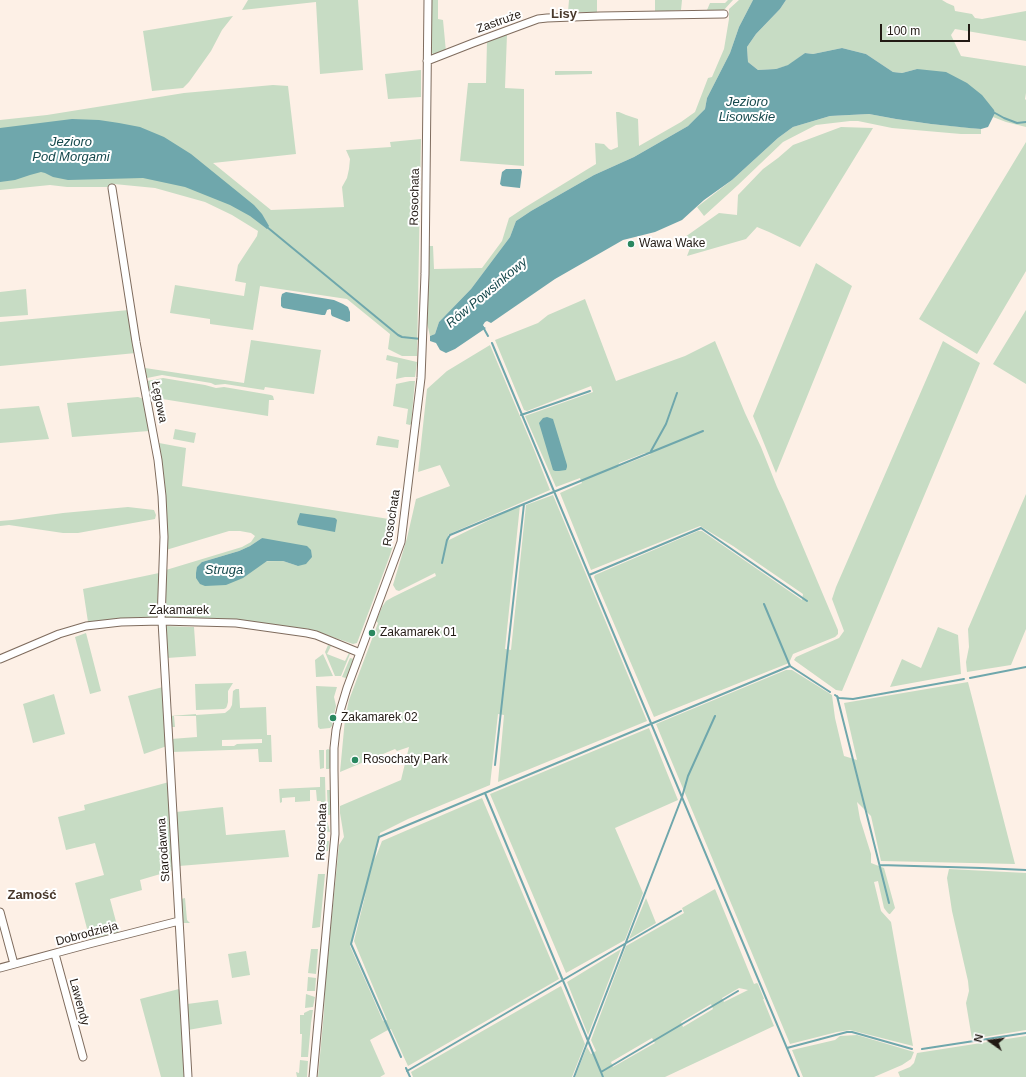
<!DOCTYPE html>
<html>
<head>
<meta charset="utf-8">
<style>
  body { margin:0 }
  #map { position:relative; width:1026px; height:1077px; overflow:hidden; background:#fdf0e6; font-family:Arial,sans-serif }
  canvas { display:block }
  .north { position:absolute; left:970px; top:1021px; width:40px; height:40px; -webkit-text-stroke:3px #fff; paint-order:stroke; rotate:284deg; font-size:11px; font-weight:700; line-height:16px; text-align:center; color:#221a14 }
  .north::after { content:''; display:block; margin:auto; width:14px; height:18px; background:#221a14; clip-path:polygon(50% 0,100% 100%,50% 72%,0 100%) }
  .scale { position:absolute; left:880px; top:24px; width:90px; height:18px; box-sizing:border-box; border:2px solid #221a14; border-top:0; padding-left:5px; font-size:12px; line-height:14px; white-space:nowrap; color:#221a14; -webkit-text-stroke:3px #fff; paint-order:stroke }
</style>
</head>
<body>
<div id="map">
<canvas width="1026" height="1077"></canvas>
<div class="north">N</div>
<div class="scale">100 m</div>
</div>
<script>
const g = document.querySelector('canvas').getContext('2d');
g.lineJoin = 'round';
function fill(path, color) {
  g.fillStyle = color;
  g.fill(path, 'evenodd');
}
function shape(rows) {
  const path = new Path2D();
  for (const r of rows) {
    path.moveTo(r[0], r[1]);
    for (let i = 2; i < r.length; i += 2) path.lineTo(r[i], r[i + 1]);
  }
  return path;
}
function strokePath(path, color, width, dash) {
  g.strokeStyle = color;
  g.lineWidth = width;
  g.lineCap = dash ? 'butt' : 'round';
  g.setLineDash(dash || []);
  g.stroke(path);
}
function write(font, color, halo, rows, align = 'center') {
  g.font = font + ' Arial,sans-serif';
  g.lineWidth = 4;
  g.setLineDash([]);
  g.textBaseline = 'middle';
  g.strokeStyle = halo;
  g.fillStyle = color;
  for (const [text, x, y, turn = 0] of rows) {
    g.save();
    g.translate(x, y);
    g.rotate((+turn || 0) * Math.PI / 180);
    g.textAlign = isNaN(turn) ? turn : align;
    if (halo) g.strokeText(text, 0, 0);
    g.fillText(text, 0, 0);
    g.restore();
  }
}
fill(shape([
  [248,0,358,0,363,70,320,74,316,2,242,10],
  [432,0,438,0,438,19,443,20,446,52,436,57,432,53,430,50,431,8],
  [569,0,597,0,597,12,568,12],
  [655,0,682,0,681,10,655,12],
  [728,0,733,0,723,11,707,10,710,3,725,3],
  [739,0,753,0,739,27,730,53,707,98,705,109,688,126,634,157,594,175,531,211,516,221,510,237,471,289,439,322,435,334,430,336,427,323,429,246,433,246,434,269,482,268,502,241,509,218,524,208,596,164,595,143,604,144,609,149,611,150,618,147,616,112,619,112,626,115,638,119,639,146,681,122,695,112,708,78,712,77,724,49,729,19,729,9],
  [786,0,942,0,947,3,954,6,955,11,972,14,975,18,982,19,1026,11,1026,41,955,29,951,35,961,56,1026,66,1026,93,1025,99,1026,100,1026,127,1006,122,993,117,995,113,917,69,902,73,893,72,866,54,842,48,813,54,805,53,789,65,776,69,758,70,748,62,747,47,756,34,780,9],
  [233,16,222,30,211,51,189,82,183,88,152,91,143,31],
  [507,34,505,88,524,89,524,166,460,161,468,83,486,83,487,41],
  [421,70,421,97,388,99,385,74],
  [555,71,592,71,592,74,555,75],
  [273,85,288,86,296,154,213,163,271,210,344,207,342,187,347,178,349,169,350,159,346,150,391,147,390,142,421,139,417,356,402,356,388,349,390,334,347,299,260,286,253,330,210,324,210,319,170,313,175,285,244,296,246,283,235,281,238,265,257,236,258,231,232,215,205,202,155,188,114,184,108,187,67,187,50,185,0,190,0,120,47,115,184,93],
  [869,114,896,119,931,124,981,129,981,134,961,134,892,128,858,121,850,121,816,125,783,142,738,185,704,216,697,207,732,180,778,138,793,127,830,116],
  [841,127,873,128,800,247,769,232,757,227,746,239,687,256,692,243,685,237,719,213,737,215,738,195,763,169,778,158,793,145],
  [1026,142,1026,271,977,354,919,319],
  [816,263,852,286,776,473,753,416],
  [26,289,28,315,0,317,0,292],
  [585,299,616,381,685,356,715,341,745,413,761,447,777,487,784,502,838,630,838,634,835,637,793,654,789,663,654,717,594,577,595,575,698,531,702,531,802,600,803,594,733,546,700,526,591,570,560,493,582,483,580,478,556,487,525,416,593,392,591,386,527,411,524,410,495,340,538,323,548,315],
  [645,453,651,454,618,467,619,463],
  [129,310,136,353,0,366,0,322],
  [1026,310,1026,384,993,364],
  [251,340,321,350,314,394,265,387,264,390,225,384,215,385,211,383,162,375,147,378,145,368,244,383],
  [943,341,980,363,842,691,836,690,794,660,796,657,839,638,844,631,832,599,836,587],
  [490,345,535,452,550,490,454,532,448,535,449,540,520,505,505,649,511,650,526,505,553,495,647,721,498,782,504,715,498,714,490,785,408,819,380,833,375,859,382,841,482,798,559,979,408,1066,391,1029,386,1031,370,1040,385,1074,380,1077,318,1077,324,1012,325,983,339,845,344,837,340,813,340,806,401,780,409,747,397,751,395,749,340,772,345,719,349,700,378,623,376,621,382,607,386,601,393,597,436,576,435,573,399,591,396,590,393,585,407,538,416,499,450,486,440,465,418,472,427,389,447,371],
  [366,892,354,941,387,1020,383,1021,370,991,350,946,360,911],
  [387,355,417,362,415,377,405,377,396,379,398,363,386,360],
  [163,378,205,385,216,388,224,387,271,395,273,396,274,400,269,400,268,416,150,397,147,381],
  [410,381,415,381,411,424,410,425,406,424,408,409,393,406,396,384],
  [138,397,144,399,149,431,72,437,67,403],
  [39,406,49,439,0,443,0,409],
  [175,429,196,433,194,443,173,439],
  [378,436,399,440,398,448,376,445],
  [159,443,186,448,182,486,395,520,390,545,393,546,389,558,357,643,353,644,309,629,229,620,164,619,166,570,242,547,251,542,255,536,251,533,240,531,229,531,166,550,166,505],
  [262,538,298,566,283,561,202,562,239,551,250,546],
  [1026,494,1026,629,1011,665,967,672,966,662,969,647,968,629],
  [128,507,154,510,156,515,155,519,78,533,63,533,9,525,0,526,0,521,12,520,63,513],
  [159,573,158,618,119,619,88,622,83,589],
  [166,626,194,627,196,656,167,658],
  [938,627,958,635,961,674,890,687,902,659,921,668],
  [86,633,101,691,90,694,75,637],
  [328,645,331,646,327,654,345,661,349,653,350,654,341,676,335,676,325,652],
  [323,654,333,676,316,677,315,660],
  [350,658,354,659,347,677,346,678,342,677],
  [786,670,792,670,832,695,835,718,844,756,857,760,844,703,968,682,1015,864,881,861,871,816,857,802,860,819,871,854,871,863,884,868,895,908,890,914,889,914,887,912,884,908,878,881,874,882,881,911,891,922,913,1046,850,1030,837,1032,790,1044,656,724],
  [233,683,228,691,228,702,227,706,226,708,224,709,196,710,195,684],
  [316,686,337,687,334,697,336,706,334,715,332,714,331,720,333,721,332,726,330,728,320,729,318,727],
  [163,687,167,746,144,754,128,696],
  [236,689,239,689,240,708,266,707,267,735,271,735,272,762,259,762,258,749,172,752,171,739,197,737,196,716,174,716,175,727,171,727,170,716,196,714,196,715,225,713,230,709,232,705,233,691],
  [262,739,262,743,261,743,237,744,234,746,222,746,222,740],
  [54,694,65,734,33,743,23,704],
  [649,728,678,800,615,828,643,893,625,940,566,973,490,794],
  [328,749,330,750,330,768,329,769,326,769,326,750],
  [319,750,324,750,324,768,320,769],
  [320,777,325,777,326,815,321,815,321,801,317,801,316,790,310,790,310,801,295,802,295,797,282,798,282,802,280,803,279,789,320,787],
  [169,782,174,870,140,880,142,890,110,899,119,933,92,942,90,940,75,883,104,875,95,843,66,850,58,817,85,810,84,805],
  [327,790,331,790,332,811,330,815,328,815],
  [223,807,226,835,285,830,289,857,179,866,176,812],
  [322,820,327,820,330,832,322,831],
  [322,841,329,841,328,851,322,851],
  [949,869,1026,873,1026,1030,972,1039,966,1003,969,991,968,981,952,911,947,878],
  [318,874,325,874,320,927,314,928,312,928],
  [715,889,754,984,757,983,758,984,764,999,763,999,774,1026,665,1077,575,1077,587,1047,591,1054,596,1051,591,1040,626,946,684,913,682,908],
  [739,988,748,990,724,1002,722,998],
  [711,1004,713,1009,683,1027,681,1022],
  [652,1038,655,1043,613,1067,611,1062],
  [185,898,187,920,190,923,182,923,181,899],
  [646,898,656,923,629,939],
  [311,949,318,949,316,974,308,973],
  [621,949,588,1035,567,982],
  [246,951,250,975,232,978,228,954],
  [308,977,316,978,315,991,307,991],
  [561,986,585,1044,572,1077,413,1077,411,1072],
  [179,989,184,1077,161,1077,140,999],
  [306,994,315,997,313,1007,305,1008],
  [218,1000,222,1024,188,1030,187,1004],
  [310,1010,313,1010,311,1023,308,1057,301,1057,302,1034,300,1034,300,1015,304,1015,304,1013],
  [857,1035,914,1052,911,1059,902,1065,874,1077,803,1077,792,1050,835,1040,840,1036],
  [1026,1036,1026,1077,900,1077,898,1072,910,1067,914,1063,917,1053],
  [300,1060,308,1061,307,1077,297,1077,296,1072,299,1073]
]), '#c7dcc4');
fill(shape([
  [753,0,786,0,780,9,756,34,747,47,748,62,758,70,776,69,788,65,805,53,813,54,842,48,866,54,893,72,902,73,917,69,946,72,967,83,982,95,994,110,995,113,988,127,981,129,969,128,931,124,896,119,869,114,830,116,793,127,778,138,732,180,704,200,682,220,655,232,623,240,555,279,491,323,487,321,485,322,483,325,484,327,486,328,455,349,446,353,440,350,436,343,430,341,430,336,435,334,439,322,471,289,510,237,516,221,531,211,594,175,634,157,688,126,705,109,707,98,730,53,739,27],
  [72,119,99,120,119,123,140,127,164,137,191,154,254,205,262,214,269,226,267,229,250,216,230,205,185,187,143,178,68,180,53,177,45,173,41,172,30,175,15,180,0,182,0,128],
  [506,169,521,169,522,172,520,188,502,186,500,184,502,172],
  [286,292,334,300,343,304,348,307,350,312,350,321,347,322,332,316,331,314,331,310,330,309,327,310,326,313,325,315,322,315,283,308,281,306,281,298,282,294],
  [547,417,553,419,567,465,567,467,566,470,559,471,555,471,553,470,539,423,543,418],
  [300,513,335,518,337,520,335,532,298,525,297,522],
  [262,538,307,546,311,550,312,557,306,564,298,566,283,561,267,561,243,578,226,585,205,586,200,584,196,578,196,573,197,567,202,562,239,551,250,546]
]), '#6fa7ac');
strokePath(shape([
  [993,113,995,113,1004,118,1017,123,1026,122],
  [267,227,398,335,402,337,421,339],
  [483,327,488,336],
  [492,343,799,1077],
  [521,415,590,391],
  [651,451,666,424,677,393],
  [442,563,447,540,450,535,524,504],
  [589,575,701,528,807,601],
  [764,604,790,666,830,692],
  [970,678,1026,667],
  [835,695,839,698,853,699,964,679],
  [837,696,889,903],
  [495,765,524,504,703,431],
  [485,793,601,1072,738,991],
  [880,865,982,868,1026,870],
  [787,1048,847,1032,852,1032,912,1049],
  [922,1049,1026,1033],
  [401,1057,351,944,379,837,790,666],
  [406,1068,410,1077],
  [407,1071,681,911],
  [601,1072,603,1077],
  [574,1077,682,797,688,776,715,716]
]), '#6fa7ac', 2);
const minor = shape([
  [427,61,473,43,538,19,547,18,600,16,724,14],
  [112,188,136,342,158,460,162,496,164,537,161,621],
  [162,621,188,1077],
  [0,659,59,634,86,626,121,622,161,621,236,623,307,633,316,635,360,653],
  [0,912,14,964],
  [55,954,83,1057],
  [0,968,89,944,179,921],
  [313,1077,335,834,334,771,334,748,336,730,341,708,347,688,401,542,421,378,425,274,428,0]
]);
strokePath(minor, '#7f6c5e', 9);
strokePath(minor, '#fff', 7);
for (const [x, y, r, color] of [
  [631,244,4,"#2a8860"],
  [372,633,4,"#2a8860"],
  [333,718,4,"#2a8860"],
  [355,760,4,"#2a8860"]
]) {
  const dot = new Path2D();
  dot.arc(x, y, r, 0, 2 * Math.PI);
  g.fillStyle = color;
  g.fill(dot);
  strokePath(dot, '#fff', 1.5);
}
write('12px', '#221a14', '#fff', [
  ["Zastruże",499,22,-20],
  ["Rosochata",415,197,-89],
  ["Łęgowa",159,402,79],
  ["Rosochata",392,518,-81],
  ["Zakamarek",179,611],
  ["Rosochata",322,832,-88],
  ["Starodawna",164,850,-94],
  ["Dobrodzieja",87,934,-15],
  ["Lawendy",79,1002,75]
]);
write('12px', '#221a14', '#fff', [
  ["Wawa Wake",639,244],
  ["Zakamarek 01",380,633],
  ["Zakamarek 02",341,718],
  ["Rosochaty Park",363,760]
], 'left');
write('bold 13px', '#48382b', '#fff', [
  ["Lisy",564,14],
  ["Zamość",32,895]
]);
write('italic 13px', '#15484c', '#fff', [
  ["Jezioro",747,102],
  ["Lisowskie",747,117],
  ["Jezioro",71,142],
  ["Pod Morgami",71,157],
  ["Rów Powsinkowy",487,293,-40],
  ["Struga",224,570]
]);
</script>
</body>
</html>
